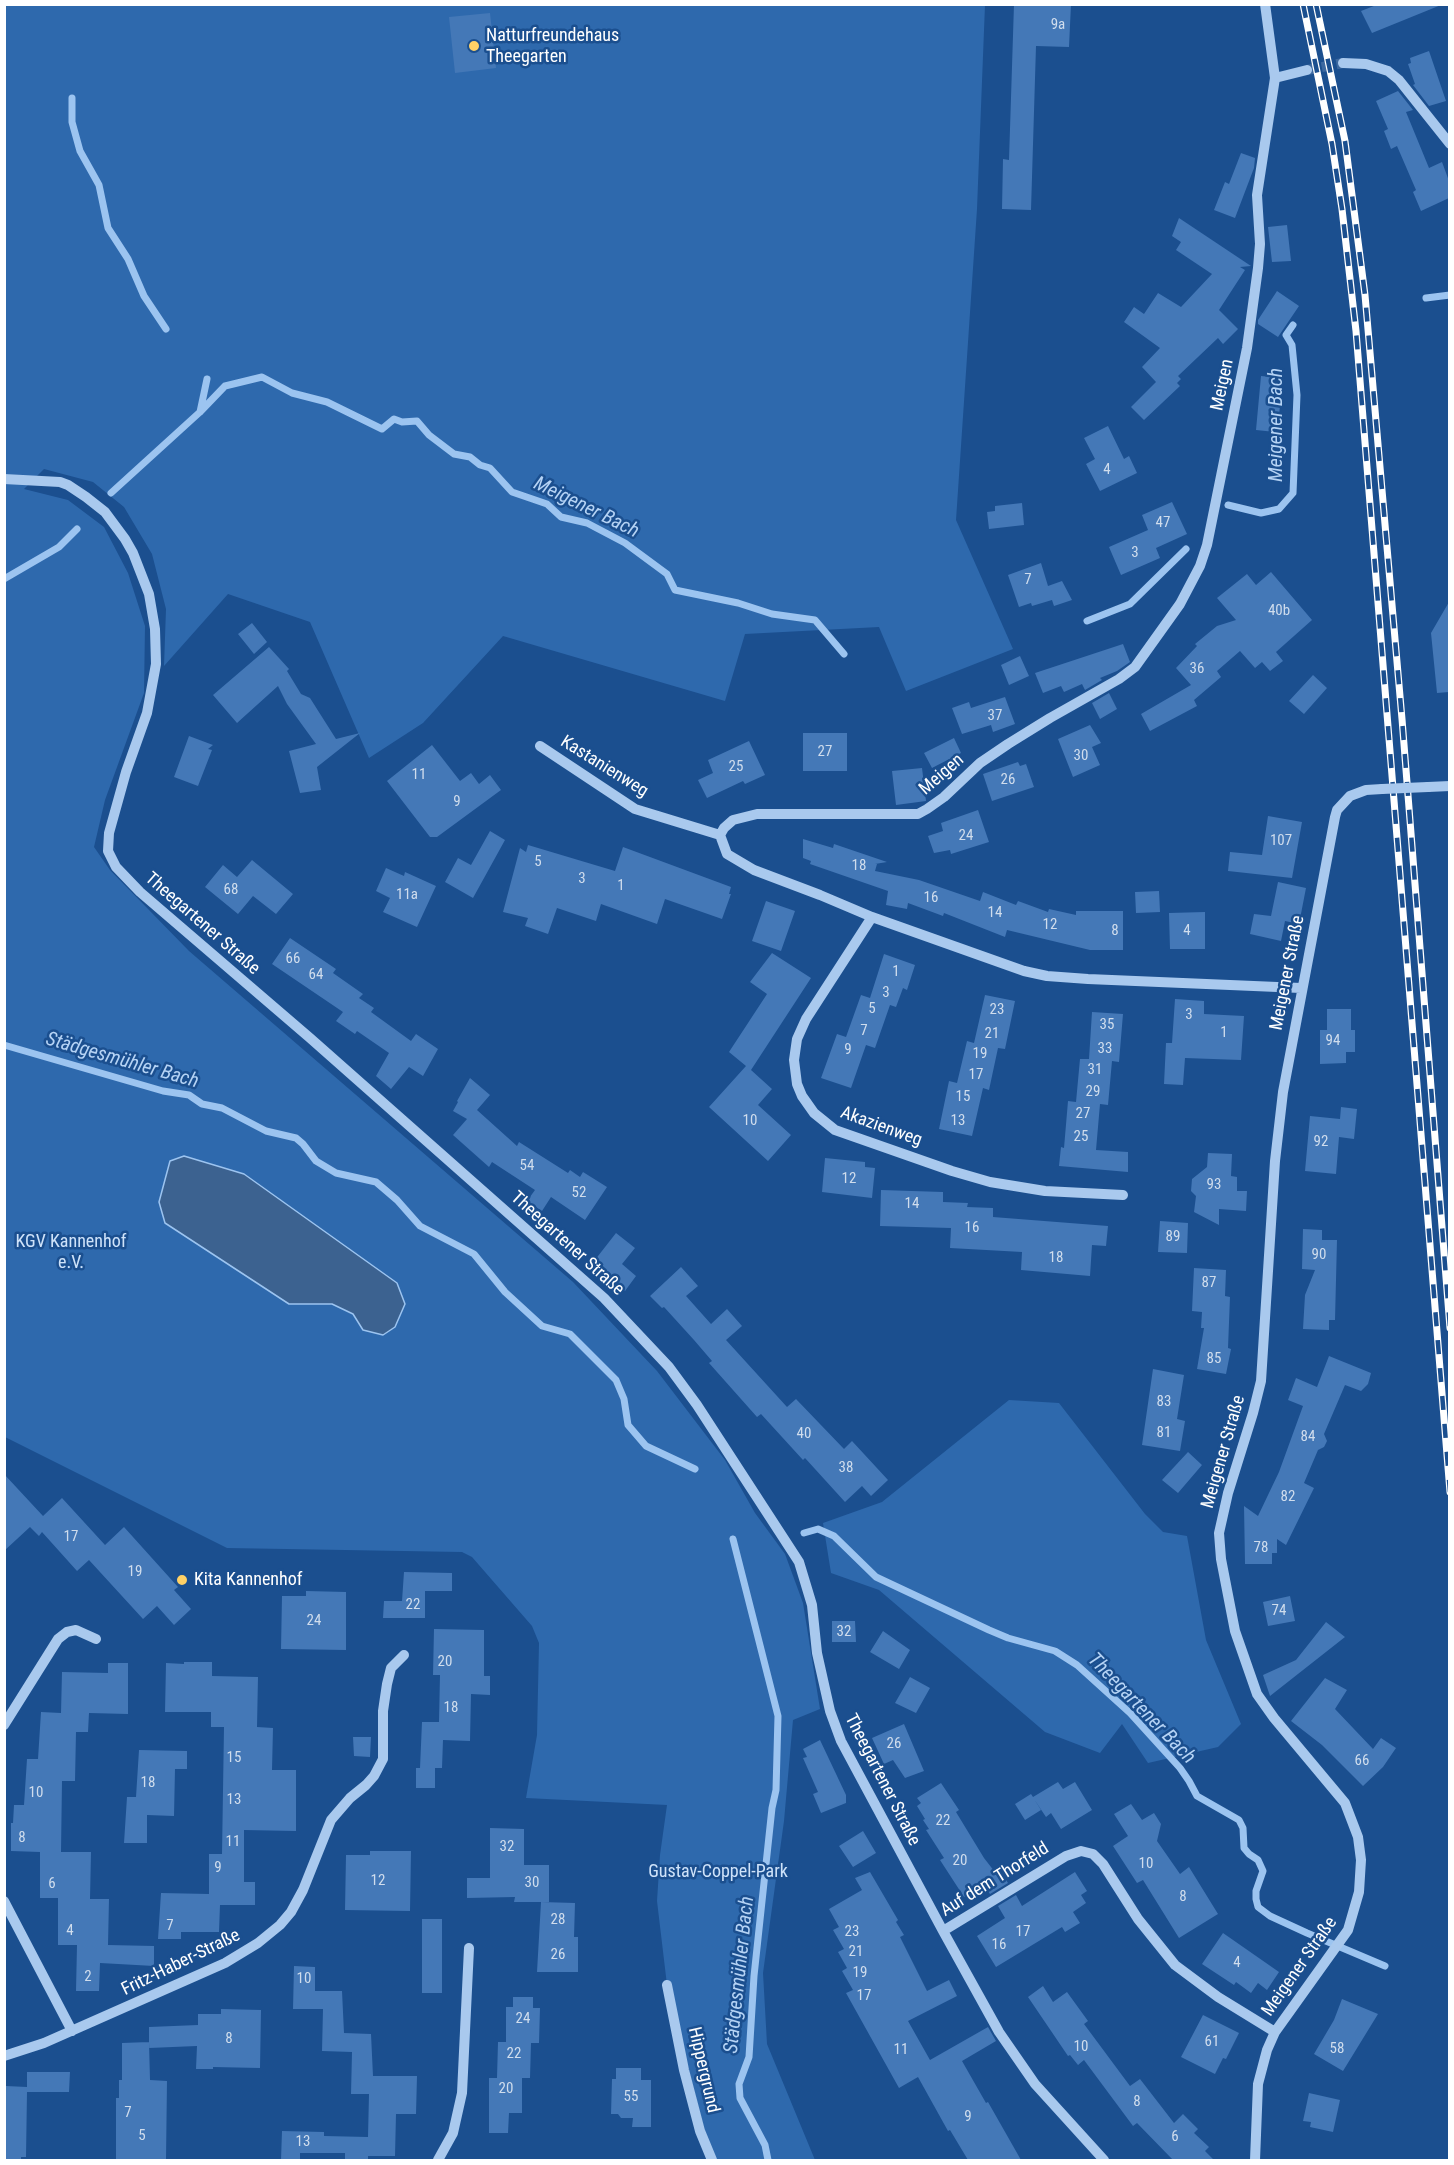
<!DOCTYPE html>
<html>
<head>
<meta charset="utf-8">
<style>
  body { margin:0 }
  #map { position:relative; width:1454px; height:2165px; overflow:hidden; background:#1b4f8f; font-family:"Roboto Condensed",sans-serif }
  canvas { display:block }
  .frame { position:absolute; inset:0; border:6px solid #fff; pointer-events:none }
</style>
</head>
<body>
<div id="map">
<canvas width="1454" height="2165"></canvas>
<div class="frame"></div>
</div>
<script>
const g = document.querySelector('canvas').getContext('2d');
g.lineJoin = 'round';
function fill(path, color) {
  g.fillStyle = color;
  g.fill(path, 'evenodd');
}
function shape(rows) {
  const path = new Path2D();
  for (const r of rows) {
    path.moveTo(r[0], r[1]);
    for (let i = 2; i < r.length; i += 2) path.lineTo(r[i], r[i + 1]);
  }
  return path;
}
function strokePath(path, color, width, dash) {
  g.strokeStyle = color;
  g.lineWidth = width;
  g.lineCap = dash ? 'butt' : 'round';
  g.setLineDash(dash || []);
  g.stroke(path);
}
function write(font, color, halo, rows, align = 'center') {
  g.font = font + ' "Roboto Condensed",sans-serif';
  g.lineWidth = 5;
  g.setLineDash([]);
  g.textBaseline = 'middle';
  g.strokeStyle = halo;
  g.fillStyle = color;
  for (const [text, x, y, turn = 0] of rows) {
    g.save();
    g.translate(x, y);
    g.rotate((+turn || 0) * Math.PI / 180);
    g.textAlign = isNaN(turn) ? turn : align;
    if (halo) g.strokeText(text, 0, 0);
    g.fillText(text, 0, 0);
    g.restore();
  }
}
fill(shape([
  [4,5,985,5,977,209,956,520,1013,649,906,691,879,627,745,634,725,701,503,636,423,723,369,758,310,622,228,594,164,666,166,609,152,554,124,507,93,482,44,469,24,489,68,500,104,527,128,573,145,626,144,693,105,800,94,847,110,870,189,951,573,1282,657,1371,725,1460,755,1513,785,1554,803,1603,820,1709,793,1720,784,1821,763,1973,767,2044,815,2160,712,2160,667,1985,657,1901,660,1855,667,1805,526,1798,537,1735,539,1643,532,1626,472,1557,462,1552,227,1548,5,1437],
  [1009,1400,1059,1403,1145,1514,1163,1532,1187,1536,1206,1640,1241,1724,1218,1747,1148,1763,1122,1724,1100,1753,1045,1732,879,1590,831,1573,823,1523,882,1502]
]), '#2e69ad');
const water = shape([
  [184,1156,244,1174,397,1283,405,1304,395,1327,383,1335,363,1330,353,1314,332,1304,289,1304,165,1223,159,1202,170,1161,184,1156]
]);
fill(water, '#3c6290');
strokePath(water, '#9cc4f0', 1.5);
strokePath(shape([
  [72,98,72,122,80,151,99,185,108,228,128,259,144,296,166,329],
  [1426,298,1450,295],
  [200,412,207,379],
  [111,493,200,412,225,386,262,377,292,393,327,402,382,429,394,419,402,422,417,421,429,435,454,454,470,457,480,465,490,468,512,492,547,504,561,517,587,523,625,543,667,574,675,590,738,603,772,614,815,620,844,654],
  [1228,505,1261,513,1279,509,1293,493,1297,395,1292,345,1286,335,1293,325],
  [4,579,59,547,77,529],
  [1087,621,1130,604,1186,549],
  [4,1045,163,1091,189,1095,202,1104,222,1108,266,1131,296,1138,303,1144,316,1161,336,1173,376,1182,397,1200,420,1226,474,1254,505,1292,542,1326,570,1334,616,1380,624,1399,628,1425,646,1446,695,1469],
  [804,1533,818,1529,834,1536,876,1577,989,1630,1008,1638,1055,1651,1077,1665,1130,1713,1180,1768,1189,1781,1197,1796,1239,1820,1243,1828,1244,1848,1249,1854,1258,1860,1263,1871,1256,1891,1256,1899,1258,1907,1270,1916,1307,1933,1385,1966],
  [733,1539,778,1716,776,1790,772,1808,754,1976,749,2057,739,2084,740,2098,765,2145,768,2160]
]), '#9cc4f0', 7);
fill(shape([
  [1014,4,1071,4,1069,47,1036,46,1031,210,1002,209,1003,159,1009,160],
  [1379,4,1441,4,1441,5,1372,33,1361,11],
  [490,13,496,68,455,73,449,17],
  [1429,51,1446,101,1429,106,1413,85,1415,84,1408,64,1411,63,1410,58],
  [1398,91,1413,110,1406,112,1429,168,1442,162,1449,181,1449,198,1421,211,1413,192,1416,190,1397,146,1391,149,1384,131,1388,129,1376,101],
  [1241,153,1255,158,1254,168,1235,218,1214,210,1225,182,1229,184],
  [1179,218,1251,266,1240,267,1245,270,1219,310,1238,329,1223,344,1218,338,1178,376,1181,379,1177,383,1180,386,1144,420,1131,407,1156,382,1142,367,1160,348,1124,322,1134,307,1144,314,1158,293,1181,307,1212,274,1176,250,1181,242,1172,236],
  [1287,225,1291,261,1272,262,1268,227],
  [1277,291,1299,306,1278,337,1258,324,1258,320],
  [1261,376,1283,378,1279,415,1277,415,1275,432,1256,430],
  [1108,426,1124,459,1129,456,1137,473,1100,491,1086,464,1095,459,1084,438],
  [1172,502,1187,534,1156,548,1160,558,1121,575,1109,547,1148,530,1142,515],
  [1022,503,1024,525,989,529,987,512,995,511,995,506],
  [1041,563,1048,586,1062,581,1072,600,1054,606,1052,600,1032,606,1031,603,1019,607,1008,575],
  [1271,572,1312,620,1276,652,1283,661,1270,671,1262,662,1255,668,1240,651,1217,671,1221,677,1194,700,1197,706,1150,731,1141,714,1191,685,1176,668,1197,646,1195,644,1217,626,1236,620,1217,598,1247,574,1256,585],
  [1449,602,1449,692,1437,693,1431,633],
  [252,623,267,642,254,654,238,634],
  [1123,644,1130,662,1117,671,1100,678,1102,680,1085,690,1082,684,1064,692,1061,686,1043,693,1035,673],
  [269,647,289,669,287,671,301,694,310,698,336,739,360,733,317,767,321,790,300,793,289,751,316,744,287,704,278,686,237,723,213,695],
  [1020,656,1029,676,1009,685,1001,665],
  [1313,675,1327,688,1304,714,1289,701],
  [1109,693,1117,709,1100,719,1092,703],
  [1005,697,1015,724,993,732,991,725,962,734,952,708,969,702,971,708],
  [1090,725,1101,743,1092,747,1100,765,1073,777,1058,739],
  [803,733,847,733,847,771,803,771],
  [189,736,213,745,208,749,212,750,198,786,174,777],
  [954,738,961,753,932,768,924,753],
  [749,741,765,775,745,784,743,781,707,798,698,780,713,773,708,760],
  [432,745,460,781,471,773,479,784,490,775,501,790,437,837,430,837,387,781],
  [1018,762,1020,766,1026,764,1034,787,992,801,983,774],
  [922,768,926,801,896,805,892,771],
  [978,810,989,842,951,854,950,850,934,853,928,836,943,831,941,823],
  [1268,816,1302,822,1292,878,1228,871,1230,852,1262,855],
  [490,831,505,840,473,898,445,882,458,858,471,865],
  [803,839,833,848,834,844,887,862,875,864,877,864,875,871,919,880,980,901,983,892,1016,905,1018,901,1048,912,1049,909,1076,915,1076,911,1123,911,1123,950,1090,950,1007,930,1005,937,944,913,943,916,908,903,907,909,886,905,888,891,810,864,811,861,803,858],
  [528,845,615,871,623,847,731,887,729,894,731,894,722,919,665,899,657,924,601,904,596,921,557,908,548,934,525,926,528,918,503,912,520,848,526,852],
  [252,860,293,894,276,914,253,896,238,914,205,887,223,865,237,877],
  [386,868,404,876,405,872,436,886,417,927,383,912,390,898,376,891],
  [1278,882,1306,888,1299,924,1285,921,1281,941,1250,934,1254,914,1271,916],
  [1159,891,1160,912,1136,913,1135,892],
  [766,901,795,911,781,951,752,941],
  [1205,912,1205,949,1170,949,1169,913],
  [290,938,336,969,333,973,363,994,359,998,374,1008,371,1012,411,1041,416,1034,438,1049,423,1076,409,1067,391,1089,376,1076,389,1053,357,1031,355,1034,336,1021,343,1012,272,964],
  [772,953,811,978,751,1070,772,1089,758,1105,791,1135,768,1161,709,1107,746,1066,729,1052,767,994,750,982],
  [884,954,915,965,907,990,903,988,896,1007,890,1005,875,1048,866,1045,851,1088,821,1078,837,1034,846,1037,861,995,870,998],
  [985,995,1015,1001,1005,1049,998,1048,989,1090,983,1088,972,1136,939,1129,949,1081,957,1083,967,1041,974,1043],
  [1175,999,1204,1001,1204,1014,1244,1016,1241,1060,1185,1058,1183,1085,1164,1084,1166,1043,1172,1043],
  [1327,1009,1351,1009,1351,1030,1355,1030,1355,1052,1346,1052,1346,1063,1320,1064,1320,1030,1327,1030],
  [1092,1012,1123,1014,1119,1062,1112,1061,1108,1105,1100,1104,1096,1150,1128,1152,1128,1172,1059,1166,1061,1147,1064,1148,1068,1101,1076,1102,1080,1059,1089,1059],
  [470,1078,490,1095,477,1110,517,1146,519,1142,568,1173,570,1170,580,1177,583,1172,607,1187,585,1220,551,1197,542,1211,527,1201,535,1190,492,1162,489,1167,453,1135,467,1119,453,1111,458,1102,457,1101],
  [1341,1107,1357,1109,1354,1139,1339,1137,1336,1174,1305,1171,1310,1116,1340,1119],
  [1208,1153,1232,1154,1231,1176,1237,1177,1237,1191,1247,1191,1246,1211,1219,1209,1219,1225,1194,1212,1196,1196,1191,1191,1192,1179,1207,1167],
  [825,1158,865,1162,865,1167,875,1168,872,1198,822,1192],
  [881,1190,943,1192,943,1202,968,1203,967,1207,993,1208,993,1217,1108,1226,1106,1246,1092,1245,1090,1276,1021,1270,1022,1252,950,1248,951,1228,880,1226],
  [1160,1221,1188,1223,1187,1253,1158,1252],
  [1303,1229,1322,1230,1322,1240,1337,1240,1335,1320,1329,1320,1329,1330,1303,1329,1305,1295,1315,1270,1302,1269],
  [616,1233,635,1248,622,1264,636,1276,625,1291,591,1265],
  [681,1267,698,1286,686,1296,711,1324,727,1309,742,1326,726,1340,787,1407,796,1399,844,1449,852,1441,888,1480,871,1496,862,1486,845,1502,805,1458,803,1460,761,1414,757,1417,709,1363,712,1361,694,1340,664,1307,662,1308,650,1296],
  [1194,1268,1226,1270,1225,1296,1230,1297,1228,1348,1231,1349,1226,1374,1197,1369,1204,1328,1201,1328,1202,1312,1192,1311],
  [1329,1356,1371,1373,1368,1384,1361,1391,1345,1385,1324,1434,1327,1441,1324,1447,1318,1450,1304,1483,1314,1488,1286,1545,1277,1539,1277,1553,1272,1553,1272,1564,1245,1564,1244,1506,1258,1516,1279,1472,1303,1406,1288,1400,1296,1378,1317,1387],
  [1153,1369,1184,1375,1177,1419,1185,1421,1180,1451,1142,1445],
  [1188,1452,1202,1465,1178,1493,1162,1480],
  [4,1474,43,1516,62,1498,105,1545,124,1527,178,1587,174,1590,191,1609,174,1625,157,1606,143,1619,89,1560,77,1571,42,1532,39,1536,30,1527,4,1551],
  [404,1572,452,1573,452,1591,425,1591,425,1618,383,1618,384,1601,402,1601],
  [306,1591,346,1592,346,1650,281,1649,282,1596,306,1596],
  [1290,1596,1295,1621,1268,1626,1263,1602],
  [832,1621,855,1621,856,1642,832,1642],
  [1326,1622,1345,1637,1270,1696,1263,1675,1296,1660],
  [434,1629,484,1630,484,1676,490,1676,490,1695,471,1694,470,1741,443,1740,442,1768,435,1768,435,1788,416,1788,416,1768,420,1768,422,1722,439,1722,440,1675,433,1675],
  [883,1631,910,1650,899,1669,870,1652],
  [184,1662,212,1662,212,1676,258,1677,257,1727,273,1728,272,1770,296,1770,296,1831,244,1830,244,1882,255,1882,255,1905,220,1905,219,1932,181,1932,181,1939,158,1939,161,1893,209,1894,209,1854,222,1854,224,1727,211,1727,211,1712,165,1712,166,1663,184,1664],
  [108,1663,128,1663,128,1714,89,1713,88,1732,76,1732,75,1781,62,1781,61,1852,91,1852,90,1899,109,1899,108,1945,154,1946,154,1966,100,1963,99,1991,76,1991,77,1945,58,1945,58,1898,40,1898,40,1852,11,1851,11,1823,13,1823,14,1805,24,1805,27,1759,38,1759,41,1712,61,1713,62,1672,108,1673],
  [910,1677,930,1688,916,1713,895,1703],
  [1325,1678,1347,1690,1335,1709,1373,1749,1381,1738,1396,1748,1383,1767,1363,1786,1322,1745,1291,1721],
  [904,1724,924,1771,905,1778,893,1760,884,1764,872,1738],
  [353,1737,371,1737,370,1757,354,1756],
  [820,1740,846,1795,846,1803,821,1813,813,1794,818,1792,803,1758,807,1757,803,1749],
  [139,1750,187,1751,187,1769,175,1769,174,1816,147,1815,147,1843,124,1843,127,1797,136,1797],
  [1058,1782,1063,1789,1075,1782,1092,1810,1061,1829,1051,1813,1046,1817,1034,1799,1041,1810,1025,1820,1015,1804,1031,1794,1033,1797],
  [941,1783,959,1810,956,1812,984,1858,998,1876,1002,1873,1008,1883,990,1894,984,1885,964,1897,940,1860,944,1858,926,1830,929,1829,923,1820,925,1819,917,1806,921,1803,917,1798],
  [1131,1804,1142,1820,1154,1813,1161,1824,1157,1841,1180,1874,1189,1867,1218,1914,1179,1938,1143,1880,1137,1883,1113,1846,1128,1836,1114,1814],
  [490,1828,524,1829,524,1865,549,1865,549,1902,514,1902,515,1897,467,1898,467,1878,490,1878],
  [863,1831,876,1853,853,1867,839,1846],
  [370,1851,411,1851,410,1911,345,1910,346,1855,370,1855],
  [870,1872,898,1920,896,1922,904,1935,900,1937,927,1991,949,1980,957,1996,908,2021,930,2060,988,2027,996,2041,962,2061,986,2103,988,2102,1021,2160,968,2160,950,2130,948,2131,918,2077,899,2088,846,1993,853,1990,842,1971,847,1968,838,1952,844,1949,833,1930,839,1927,829,1909,862,1890,855,1878],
  [1075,1872,1087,1891,1081,1895,1086,1903,1073,1912,1080,1923,1065,1932,1062,1927,996,1967,977,1936,1005,1918,998,1906,1016,1895,1022,1906],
  [541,1902,575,1903,574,1937,578,1937,578,1972,537,1972],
  [422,1919,442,1919,442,1993,422,1993],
  [1223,1933,1279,1972,1267,1990,1258,1983,1251,1993,1236,1982,1234,1985,1202,1964],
  [294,1966,315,1967,315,1991,342,1991,344,2033,371,2034,373,2076,417,2076,416,2114,396,2114,395,2156,368,2156,368,2160,345,2160,345,2153,300,2153,300,2160,281,2160,282,2131,324,2132,324,2136,368,2137,369,2094,351,2094,352,2052,322,2051,323,2009,293,2009],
  [1043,1986,1053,2002,1067,1992,1088,2021,1084,2024,1130,2086,1140,2079,1174,2123,1183,2114,1198,2129,1194,2133,1209,2147,1205,2151,1214,2160,1173,2160,1137,2123,1133,2126,1084,2060,1078,2065,1070,2055,1068,2056,1028,1997],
  [513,1997,533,1997,533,2008,540,2008,539,2043,531,2043,530,2078,522,2078,522,2113,509,2113,508,2133,489,2133,489,2078,497,2078,498,2042,506,2042,506,2007,513,2007],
  [1342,1999,1378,2014,1343,2071,1314,2054,1334,2020],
  [221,2009,261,2010,260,2068,213,2067,213,2069,196,2069,197,2046,149,2048,149,2027,198,2025,198,2014,221,2014],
  [1203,2015,1239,2033,1226,2059,1223,2058,1215,2074,1181,2057],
  [149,2042,150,2080,167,2081,166,2160,116,2160,116,2098,119,2098,119,2080,122,2080,122,2043],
  [616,2068,641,2068,641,2080,651,2080,651,2127,632,2127,633,2118,621,2118,618,2114,611,2114,612,2079,616,2079],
  [27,2072,70,2072,69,2092,27,2092,26,2157,21,2157,21,2160,4,2160,6,2086,27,2087],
  [1309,2093,1340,2100,1333,2132,1310,2127,1311,2122,1303,2121]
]), '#4478b7');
strokePath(shape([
  [1307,70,1343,63]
]), '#3d69a0', 10, [10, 5]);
strokePath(shape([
  [1265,4,1275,78,1257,195,1260,244,1258,268,1247,348,1207,545,1200,566,1180,604,1135,667,1119,679,1050,718,1008,744,980,763,944,797,927,809,918,814,757,814,733,820,724,828,720,835,727,854,754,870,820,895,872,917,1024,971,1047,976,1088,979,1301,988],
  [1343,63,1366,64,1388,71,1399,80,1450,144],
  [1275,78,1307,70],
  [4,479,60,482,68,485,86,497,105,512,125,539,133,553,149,594,155,629,156,664,147,713,126,772,109,833,108,851,116,867,140,892,310,1038,604,1298,669,1367,697,1405,799,1562,812,1605,817,1653,830,1711,841,1741,943,1931,999,2032,1035,2084,1104,2160],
  [540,746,635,809,720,835],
  [1428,787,1450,786],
  [872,917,806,1019,797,1039,794,1060,797,1084,802,1096,814,1113,835,1130,952,1171,990,1182,1045,1191,1123,1195],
  [4,1725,58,1639,67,1632,76,1630,96,1639],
  [4,1901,72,2031],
  [943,1931,1066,1856,1081,1851,1093,1854,1103,1864,1138,1919,1175,1965,1218,1997,1275,2032],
  [667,1985,684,2070,700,2131,712,2160],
  [4,2056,44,2043,225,1963,258,1943,280,1925,291,1912,303,1890,331,1820,350,1798,366,1785,374,1776,383,1759,383,1711,387,1684,391,1668,404,1655],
  [438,2160,453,2133,462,2093,469,1948],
  [1255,2160,1258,2084,1267,2050,1275,2032,1348,1930,1359,1892,1361,1860,1358,1837,1345,1803,1274,1718,1257,1694,1235,1631,1221,1559,1219,1533,1228,1493,1253,1413,1261,1381,1275,1161,1283,1092,1335,817,1337,810,1350,796,1366,790,1382,789]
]), '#a9c9ee', 10);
const rail = shape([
  [1303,4,1332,144,1342,209,1356,331,1450,1492],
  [1316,4,1345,141,1365,295,1402,719,1450,1328]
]);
strokePath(rail, '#fff', 7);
strokePath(rail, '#1b4f8f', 4.5, [14]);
strokePath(shape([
  [1382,789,1428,787]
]), '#a9c9ee', 10);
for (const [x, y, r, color] of [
  [474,46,6,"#ffd166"],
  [182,1580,6,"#ffd166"]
]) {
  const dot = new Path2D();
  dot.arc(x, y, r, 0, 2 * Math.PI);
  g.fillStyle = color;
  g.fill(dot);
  strokePath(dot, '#1b4f8f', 2);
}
write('15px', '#d0dded', null, [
  ["9a",1058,25],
  ["4",1107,470],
  ["47",1163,523],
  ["3",1135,553],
  ["7",1028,580],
  ["40b",1279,611],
  ["36",1197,669],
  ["37",995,716],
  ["27",825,752],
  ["30",1081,756],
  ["25",736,767],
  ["11",419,775],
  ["26",1008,780],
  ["9",457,802],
  ["24",966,836],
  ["107",1281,841],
  ["5",538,862],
  ["18",859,866],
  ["3",582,879],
  ["1",621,886],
  ["68",231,890],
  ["11a",407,895],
  ["16",931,898],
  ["14",995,913],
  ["12",1050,925],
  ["8",1115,931],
  ["4",1187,931],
  ["66",293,959],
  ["1",896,972],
  ["64",316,975],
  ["3",886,993],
  ["5",872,1009],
  ["23",997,1010],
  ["3",1189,1015],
  ["35",1107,1025],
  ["7",864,1031],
  ["1",1224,1033],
  ["21",992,1034],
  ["94",1333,1041],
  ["33",1105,1049],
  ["9",848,1050],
  ["19",980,1054],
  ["31",1095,1070],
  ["17",976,1075],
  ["29",1093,1092],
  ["15",963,1097],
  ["27",1083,1114],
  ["10",750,1121],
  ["13",958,1121],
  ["25",1081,1137],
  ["92",1321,1142],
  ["54",527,1166],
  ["12",849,1179],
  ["93",1214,1185],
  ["52",579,1193],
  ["14",912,1204],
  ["16",972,1228],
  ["89",1173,1237],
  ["90",1319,1255],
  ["18",1056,1258],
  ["87",1209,1283],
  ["85",1214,1359],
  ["83",1164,1402],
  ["81",1164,1433],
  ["40",804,1434],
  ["84",1308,1437],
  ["38",846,1468],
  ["82",1288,1497],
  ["17",71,1537],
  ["78",1261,1548],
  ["19",135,1572],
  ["22",413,1605],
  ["74",1279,1611],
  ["24",314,1621],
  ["32",844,1632],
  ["20",445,1662],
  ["18",451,1708],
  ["26",894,1744],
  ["15",234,1758],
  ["66",1362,1761],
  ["18",148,1783],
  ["10",36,1793],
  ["13",234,1800],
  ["22",943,1821],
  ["8",22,1838],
  ["11",233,1842],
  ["32",507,1847],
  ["20",960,1861],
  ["10",1146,1864],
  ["9",218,1868],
  ["12",378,1881],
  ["30",532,1883],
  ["6",52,1884],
  ["8",1183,1897],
  ["28",558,1920],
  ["7",170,1926],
  ["4",70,1931],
  ["23",852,1932],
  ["17",1023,1932],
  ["16",999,1945],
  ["21",856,1952],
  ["26",558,1955],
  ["4",1237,1963],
  ["19",860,1973],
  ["2",88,1977],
  ["10",304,1979],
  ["17",864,1996],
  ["24",523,2019],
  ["8",229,2039],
  ["61",1212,2042],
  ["10",1081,2047],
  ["58",1337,2049],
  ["11",901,2050],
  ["22",514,2054],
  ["20",506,2089],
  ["55",631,2097],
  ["8",1137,2102],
  ["7",128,2113],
  ["9",968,2117],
  ["5",142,2136],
  ["6",1175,2137],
  ["13",303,2142]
]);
write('18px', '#fff', '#1b4f8f', [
  ["Natturfreundehaus",486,36],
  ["Theegarten",486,57],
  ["Kita Kannenhof",194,1580]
], 'left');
write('18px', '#fff', '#1b4f8f', [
  ["Meigen",1223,385,-78],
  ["Kastanienweg",604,767,32],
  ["Meigen",942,775,-41],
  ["Theegartener Straße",202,924,41],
  ["Meigener Straße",1288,973,-79],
  ["Akazienweg",881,1127,20],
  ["Theegartener Straße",567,1244,42],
  ["Meigener Straße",1224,1452,-74],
  ["Theegartener Straße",882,1780,63],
  ["Auf dem Thorfeld",995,1880,-32],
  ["Fritz-Haber-Straße",181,1963,-26],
  ["Meigener Straße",1300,1967,-55],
  ["Hippergrund",703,2070,77]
]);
write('18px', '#cfe3fa', '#1b4f8f', [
  ["KGV Kannenhof",71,1242],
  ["e.V.",71,1263],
  ["Gustav-Coppel-Park",718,1872]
]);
write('italic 20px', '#b5d3f5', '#1b4f8f', [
  ["Meigener Bach",1277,425,-90],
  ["Meigener Bach",586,508,26],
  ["Städgesmühler Bach",122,1061,16],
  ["Theegartener Bach",1141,1709,46],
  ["Städgesmühler Bach",740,1975,-84]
]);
</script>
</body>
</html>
